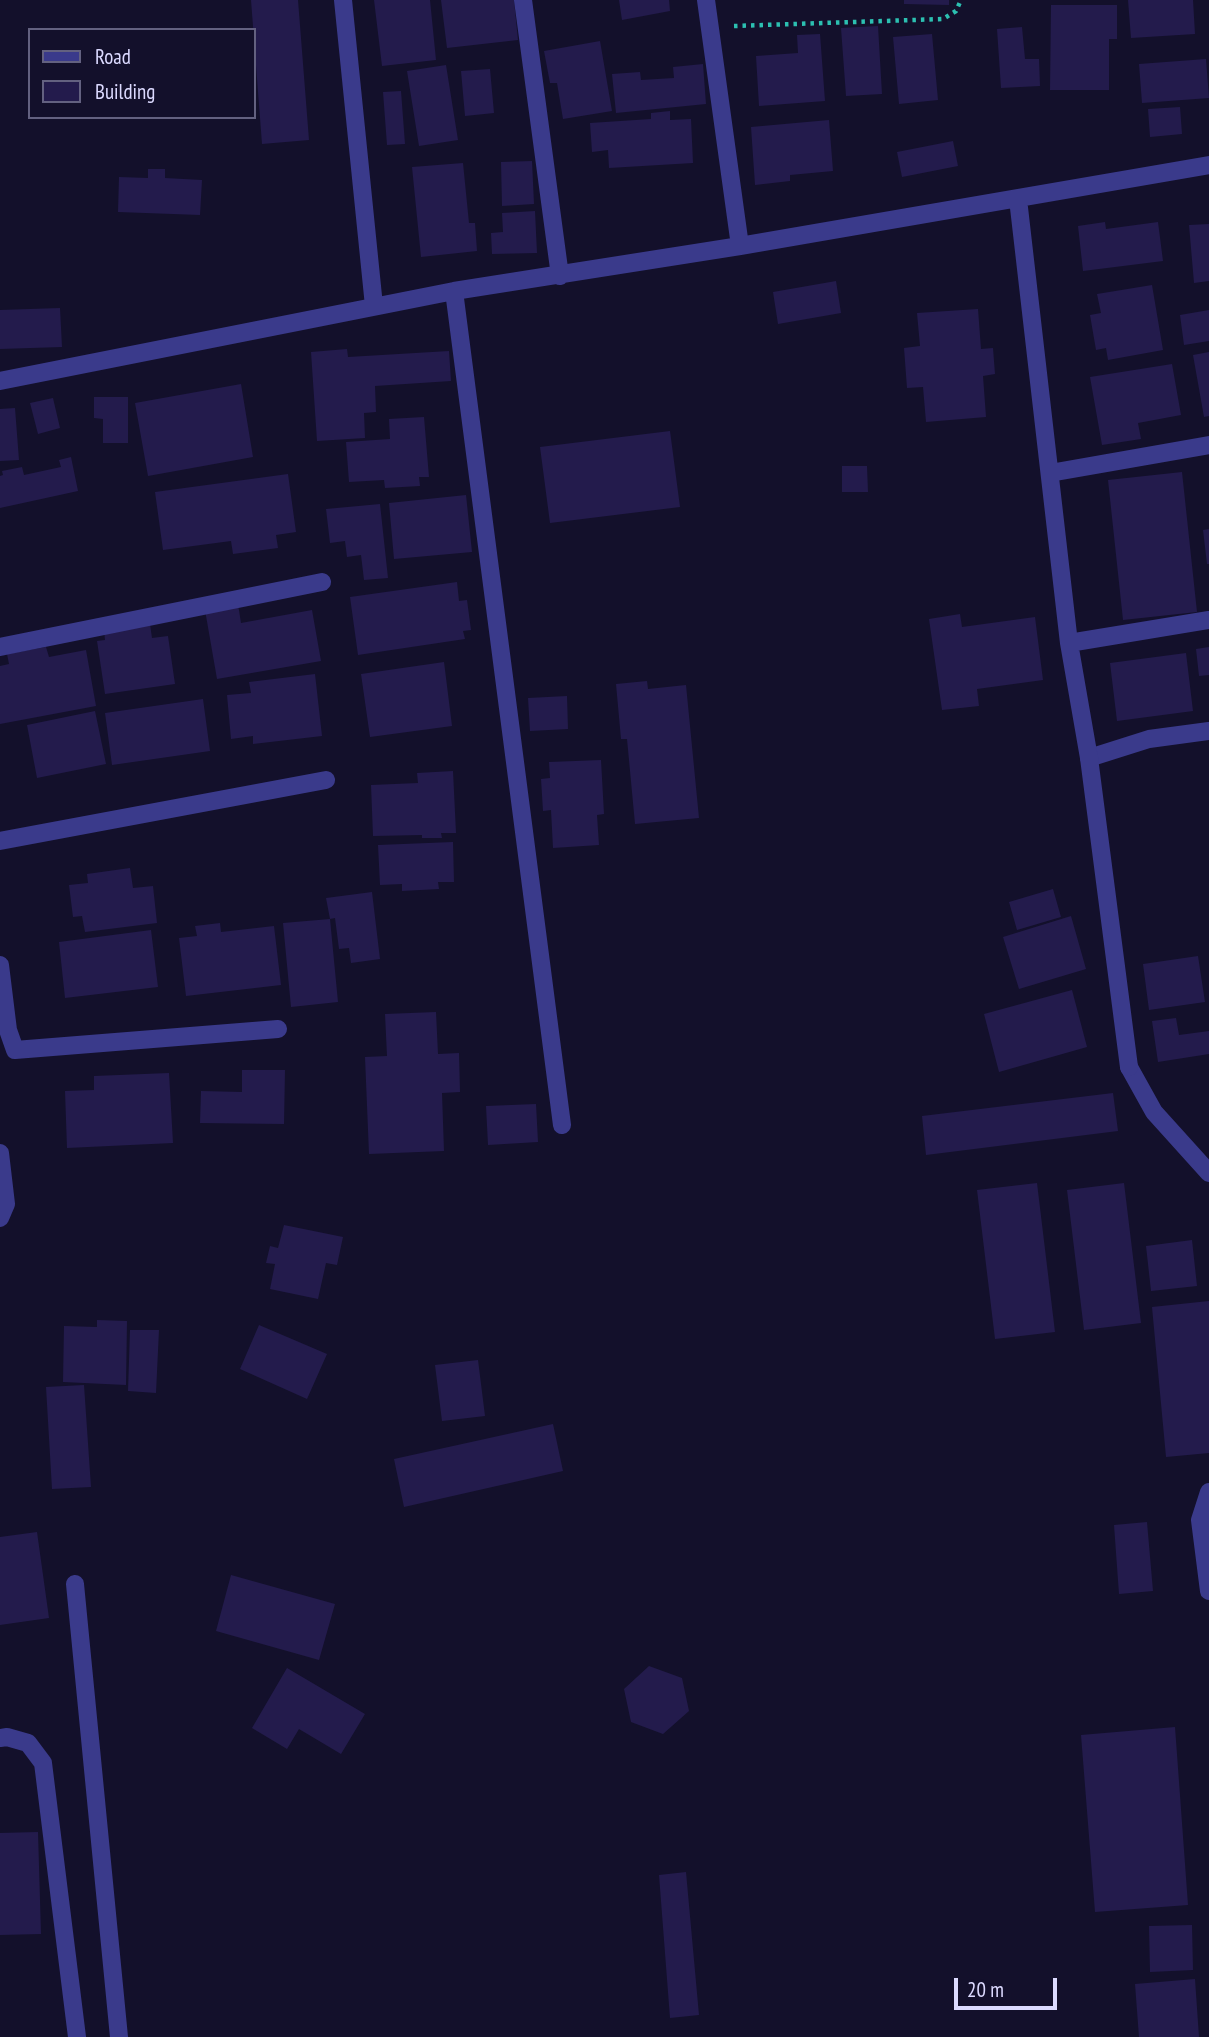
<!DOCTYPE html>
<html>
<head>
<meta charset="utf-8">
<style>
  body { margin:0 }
  #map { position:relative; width:1209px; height:2037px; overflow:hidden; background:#13102b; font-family:"PT Sans Narrow",sans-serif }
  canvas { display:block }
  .legend { position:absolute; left:28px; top:28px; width:228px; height:91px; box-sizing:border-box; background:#13102b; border:2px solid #636180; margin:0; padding:9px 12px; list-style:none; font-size:21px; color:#dcdaff }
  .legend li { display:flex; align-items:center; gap:14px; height:35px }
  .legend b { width:35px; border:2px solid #636180 }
  .scale { position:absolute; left:954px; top:1978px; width:103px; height:32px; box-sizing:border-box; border:4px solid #dcdaff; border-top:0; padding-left:9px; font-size:21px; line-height:24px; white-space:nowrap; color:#dcdaff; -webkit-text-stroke:5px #13102b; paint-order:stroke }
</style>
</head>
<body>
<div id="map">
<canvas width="1209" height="2037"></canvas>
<ul class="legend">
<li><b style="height:9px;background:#3a3a8b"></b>Road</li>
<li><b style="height:19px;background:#231b4c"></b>Building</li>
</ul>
<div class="scale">20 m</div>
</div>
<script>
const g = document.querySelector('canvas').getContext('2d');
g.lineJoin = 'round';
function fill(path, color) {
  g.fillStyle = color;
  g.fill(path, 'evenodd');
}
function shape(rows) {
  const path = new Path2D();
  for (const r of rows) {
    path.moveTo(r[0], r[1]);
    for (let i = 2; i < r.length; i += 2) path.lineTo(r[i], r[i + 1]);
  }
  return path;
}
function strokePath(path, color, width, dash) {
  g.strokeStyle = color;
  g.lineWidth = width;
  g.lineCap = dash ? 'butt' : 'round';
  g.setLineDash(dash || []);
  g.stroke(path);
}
fill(shape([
  [251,0,298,0,309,140,262,144],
  [374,0,430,0,436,60,382,66],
  [441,0,514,0,518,40,447,48],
  [619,0,669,0,670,11,622,20],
  [904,0,949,0,949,5,904,4],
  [1128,0,1193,0,1195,34,1131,38],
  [1051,5,1117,5,1117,39,1109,39,1109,90,1050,90],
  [878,26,882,94,846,96,841,28],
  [1022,27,1025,59,1039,59,1040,86,1001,88,997,29],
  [820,34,825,101,759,106,756,56,798,53,797,35],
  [932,34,938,100,899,104,893,37],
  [600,41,612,111,563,119,557,83,550,83,544,51],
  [1206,59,1209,98,1142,103,1139,64],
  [703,64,706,104,616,113,612,74,640,72,641,80,674,78,673,67],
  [446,65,458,140,419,146,407,71],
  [490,69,494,113,465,116,461,71],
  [401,91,405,144,387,145,383,92],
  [1180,107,1182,134,1150,137,1148,109],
  [670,111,670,120,691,119,693,163,609,168,608,150,592,152,590,123,651,119,651,113],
  [829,120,833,171,790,175,790,181,755,185,751,127],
  [953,141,958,166,902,177,897,152],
  [532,161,534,204,502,206,501,162],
  [463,163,469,223,475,223,477,251,421,257,412,167],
  [148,169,165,169,165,178,202,180,200,215,118,212,119,177,148,178],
  [535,211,537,253,492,254,491,233,503,232,502,213],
  [1105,222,1106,229,1158,222,1163,261,1083,271,1078,226],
  [1209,224,1209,281,1194,283,1189,225],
  [836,281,841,313,778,324,773,292],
  [1152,285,1163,350,1108,360,1106,348,1096,350,1090,315,1101,313,1097,294],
  [60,308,62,347,0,349,0,310],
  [978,309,981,349,993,348,995,374,983,376,986,417,926,422,923,387,907,388,904,348,920,346,917,313],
  [1209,310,1209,341,1184,345,1180,315],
  [347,349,348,357,449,351,451,381,375,386,376,412,364,413,365,438,317,441,311,352],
  [1209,352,1209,416,1204,417,1193,355],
  [1172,364,1181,415,1138,423,1141,439,1102,445,1090,377],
  [241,384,253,457,148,476,135,403],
  [94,397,128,397,128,443,103,443,103,419,94,418],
  [53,398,60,428,38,434,30,403],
  [15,408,19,460,0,461,0,409],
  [424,417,429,477,419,477,420,486,385,488,384,480,349,482,346,442,390,439,389,419],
  [670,431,680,507,550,523,540,447],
  [71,457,78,491,0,508,0,476,3,475,2,471,22,467,24,475,61,467,59,460],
  [842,466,867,466,868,492,842,492],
  [1182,472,1197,612,1123,620,1108,480],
  [288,474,296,532,276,535,278,548,233,554,231,541,163,550,155,492],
  [466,495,472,552,394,559,389,503],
  [380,504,388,578,364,580,361,555,347,557,345,541,330,543,326,509],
  [1209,529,1209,564,1207,564,1203,530],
  [457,582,459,601,467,600,471,630,463,631,465,639,358,655,350,597],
  [238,604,241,623,312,610,321,661,217,679,205,610],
  [960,614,962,627,1035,617,1043,680,977,689,979,706,942,710,929,619],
  [150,624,152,638,168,636,175,684,105,694,97,641,105,640,104,631],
  [46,647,49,657,86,650,96,706,0,724,0,666,9,664,7,654],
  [1209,647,1209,675,1199,676,1196,649],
  [1186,653,1193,711,1117,721,1110,663],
  [444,662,452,726,370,737,361,674],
  [315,674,322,736,253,744,253,736,231,739,227,695,251,693,249,682],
  [647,681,648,689,686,685,699,818,635,824,627,739,621,739,616,684],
  [567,696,568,729,530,731,528,698],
  [203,699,210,751,112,765,105,713],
  [95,711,106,764,37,778,27,725],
  [601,760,604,814,597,815,599,845,553,848,551,810,543,811,541,779,550,778,549,762],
  [453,771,456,833,441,833,442,838,422,838,422,835,373,836,371,785,418,783,417,773],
  [453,842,454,882,438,882,439,889,402,891,402,884,380,885,378,845],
  [130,868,133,888,153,886,157,923,85,932,82,916,73,917,69,885,88,883,87,874],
  [1053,889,1061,917,1017,930,1009,902],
  [372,892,380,959,351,963,349,948,339,949,335,918,330,919,326,898],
  [1071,916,1086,969,1019,989,1003,937],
  [330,919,338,1002,291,1007,283,923],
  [220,923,221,932,274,926,281,985,186,996,179,938,197,936,195,926],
  [151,930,158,987,65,998,59,942],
  [1198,956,1205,1002,1149,1010,1143,964],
  [1072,990,1087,1047,999,1072,984,1014],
  [436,1012,438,1054,459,1053,460,1092,442,1093,444,1151,369,1154,365,1057,387,1056,385,1014],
  [1176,1018,1179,1035,1209,1031,1209,1054,1158,1062,1152,1021],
  [242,1070,285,1070,284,1124,200,1123,201,1091,242,1092],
  [169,1073,173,1143,67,1148,65,1091,94,1090,94,1076],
  [1113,1093,1118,1131,926,1155,922,1116],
  [536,1104,538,1142,488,1145,486,1106],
  [1037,1183,1055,1332,995,1339,977,1190],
  [1124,1183,1141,1323,1084,1330,1067,1190],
  [284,1225,343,1237,337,1265,326,1263,318,1299,270,1289,275,1264,266,1263,270,1246,278,1248],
  [1192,1240,1197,1286,1151,1291,1146,1246],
  [1209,1301,1209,1453,1166,1457,1152,1307],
  [97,1320,127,1321,126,1385,63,1382,64,1326,97,1327],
  [259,1325,327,1354,307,1399,240,1369],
  [130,1330,159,1330,156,1393,128,1391],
  [478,1360,485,1416,442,1421,435,1365],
  [84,1385,91,1487,52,1489,46,1387],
  [553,1424,563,1471,404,1507,394,1459],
  [1147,1522,1153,1591,1119,1594,1114,1525],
  [37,1532,49,1618,0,1625,0,1537],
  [231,1575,335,1604,319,1660,216,1631],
  [649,1666,682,1678,689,1711,663,1734,631,1722,624,1689],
  [287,1668,365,1714,341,1754,299,1729,287,1749,252,1728],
  [1175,1727,1188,1905,1095,1912,1081,1735],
  [38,1832,41,1934,0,1935,0,1833],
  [686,1872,699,2015,670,2018,659,1875],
  [1192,1925,1193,1970,1150,1972,1149,1926],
  [1195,1979,1199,2037,1139,2037,1135,1984]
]), '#231b4c');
strokePath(shape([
  [734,26,943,19,956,11,961,0]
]), '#2cc0b1', 4.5, [3.5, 5]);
strokePath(shape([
  [1089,758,1149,739,1209,731],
  [1129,1067,1154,1112,1209,1173],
  [0,1153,6,1204,0,1218],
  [75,1584,119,2037]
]), '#3a3a8b', 18);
strokePath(shape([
  [343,0,374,306],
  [523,0,560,276],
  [706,0,740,246],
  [1018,199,1069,643,1089,758,1129,1067],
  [454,291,562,1125],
  [0,381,454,291,740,246,1209,165],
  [1050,473,1209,445],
  [1069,643,1209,620],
  [0,647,322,582],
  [0,841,326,780],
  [0,965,8,1030,15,1050,278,1029],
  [1209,1492,1200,1520,1209,1591],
  [0,1738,7,1737,28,1743,43,1763,77,2037]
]), '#3a3a8b', 18);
</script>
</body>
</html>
